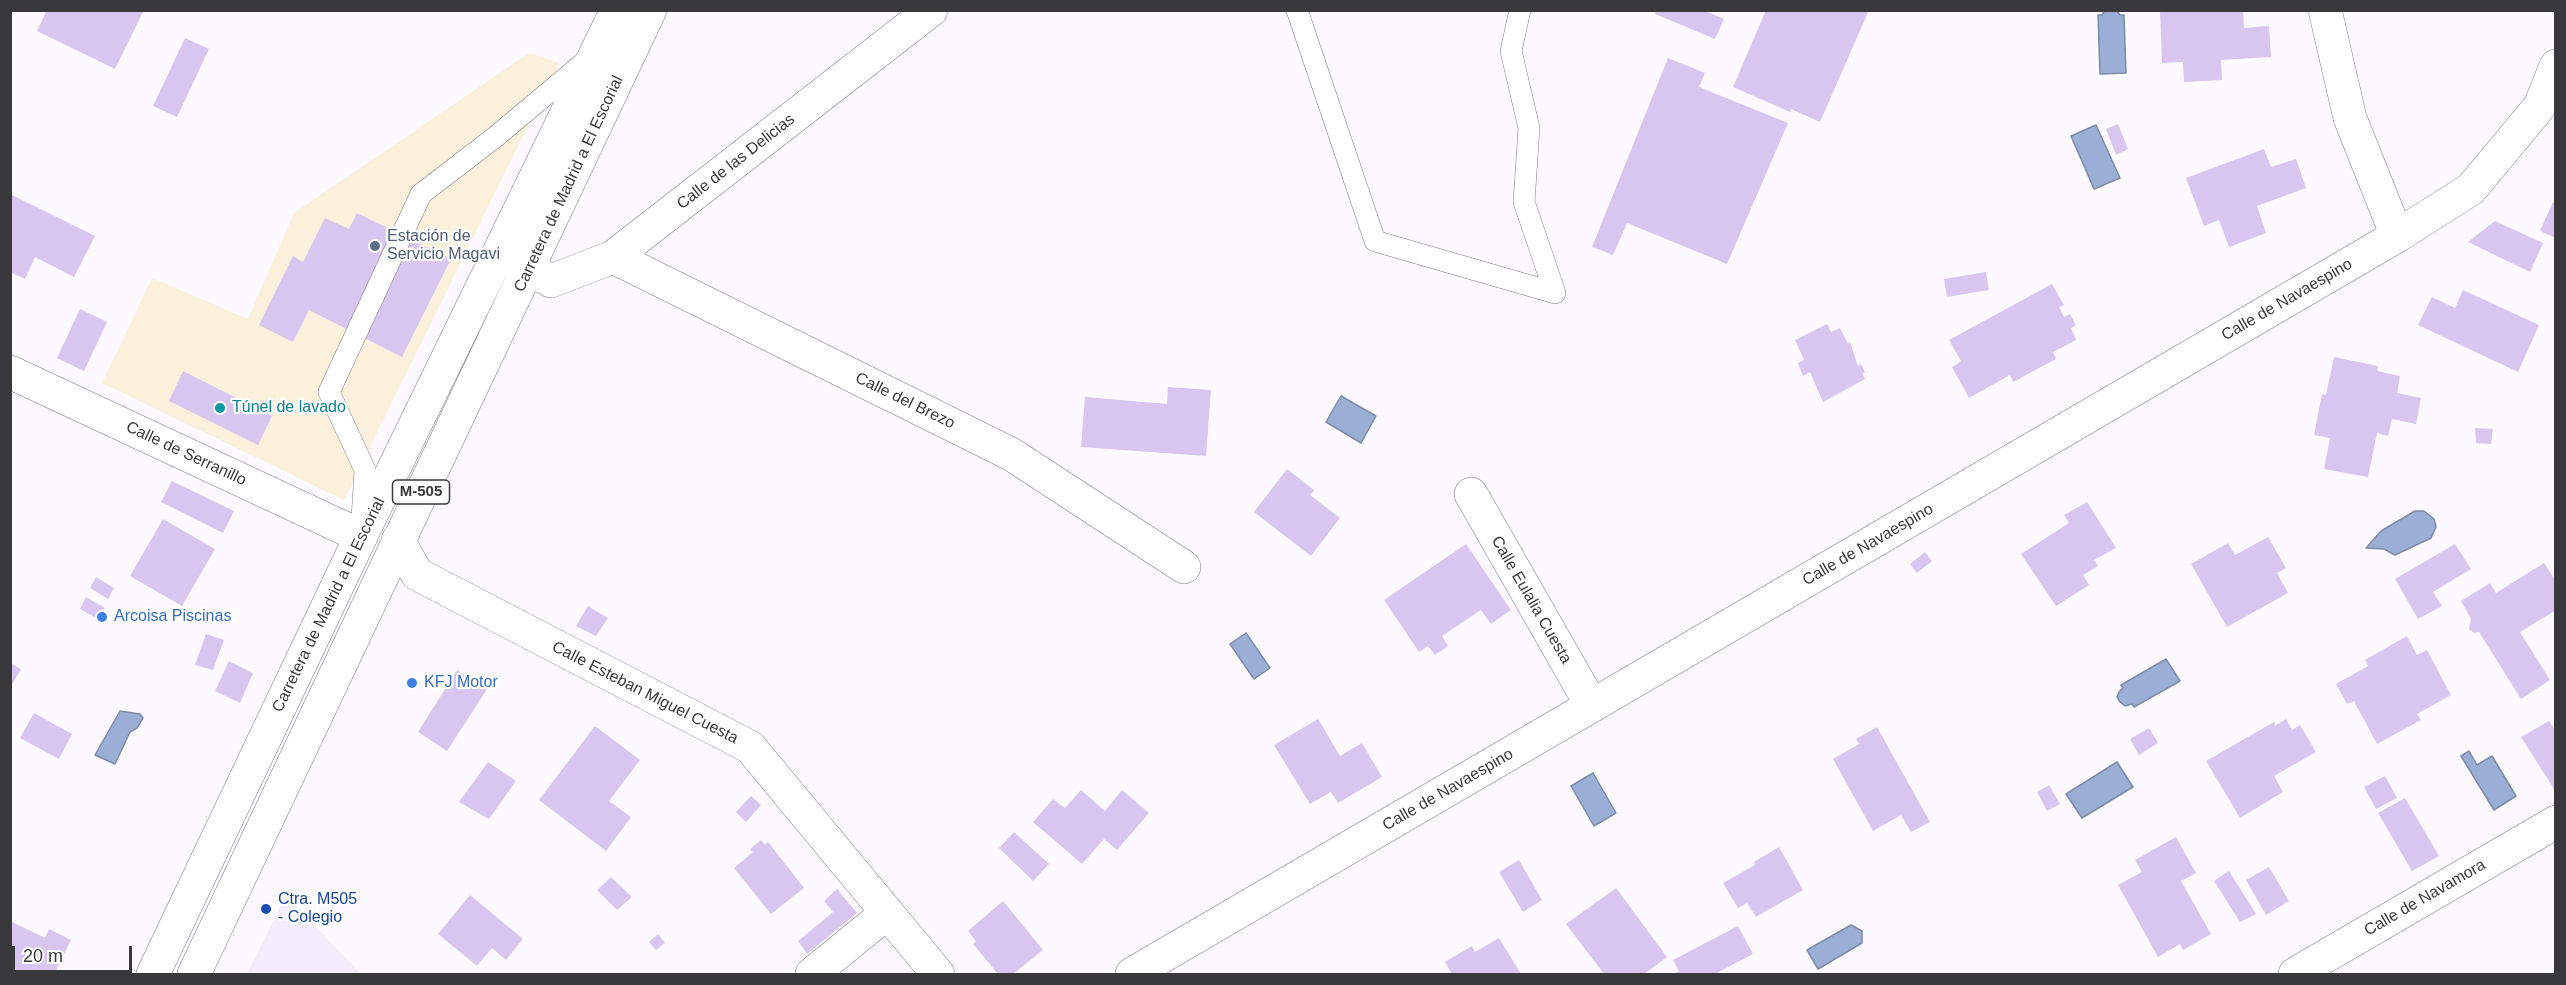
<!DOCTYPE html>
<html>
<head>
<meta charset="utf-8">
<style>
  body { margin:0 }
  #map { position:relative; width:2566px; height:985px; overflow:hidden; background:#fcfaff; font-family:Helvetica,sans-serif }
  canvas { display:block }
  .frame { position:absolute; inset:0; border:12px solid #39383b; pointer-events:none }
  .scale { position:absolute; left:12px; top:946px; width:120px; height:27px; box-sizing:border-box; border:3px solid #39383b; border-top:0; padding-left:8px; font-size:18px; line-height:21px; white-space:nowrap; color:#39383b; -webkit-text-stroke:4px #fff; paint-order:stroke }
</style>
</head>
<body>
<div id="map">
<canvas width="2566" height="985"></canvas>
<div class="frame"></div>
<div class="scale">20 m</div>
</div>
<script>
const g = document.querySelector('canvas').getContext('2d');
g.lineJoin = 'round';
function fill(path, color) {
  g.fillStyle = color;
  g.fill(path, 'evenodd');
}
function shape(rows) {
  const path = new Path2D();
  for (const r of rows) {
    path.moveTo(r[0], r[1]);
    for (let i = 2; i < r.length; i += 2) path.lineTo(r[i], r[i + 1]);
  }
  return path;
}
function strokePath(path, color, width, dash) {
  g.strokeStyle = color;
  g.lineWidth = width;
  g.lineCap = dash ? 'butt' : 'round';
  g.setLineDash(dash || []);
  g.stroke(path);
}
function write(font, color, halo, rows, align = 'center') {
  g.font = font + ' Helvetica,sans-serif';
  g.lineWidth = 4.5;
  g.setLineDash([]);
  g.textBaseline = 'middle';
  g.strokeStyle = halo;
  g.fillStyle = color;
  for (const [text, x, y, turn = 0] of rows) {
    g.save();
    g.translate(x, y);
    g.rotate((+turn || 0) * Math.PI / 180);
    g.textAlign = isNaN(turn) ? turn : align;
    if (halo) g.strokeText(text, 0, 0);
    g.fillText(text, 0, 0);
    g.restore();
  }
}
fill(shape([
  [529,53,559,63,344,500,102,383,152,278,248,319,294,213]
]), '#fbf0db');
fill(shape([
  [286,895,361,974,247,974]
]), '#f3ecfc');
const water = shape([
  [2105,10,2117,11,2120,15,2124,15,2126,73,2100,74,2098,15,2102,15,2105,10],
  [2096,125,2120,178,2094,189,2071,136,2096,125],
  [1341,396,1376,416,1361,443,1326,422,1341,396],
  [2415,511,2424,511,2434,519,2436,527,2431,538,2395,555,2384,549,2366,548,2381,531,2415,511],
  [1246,633,1270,668,1254,679,1230,644,1246,633],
  [2166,659,2180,681,2134,707,2132,704,2125,706,2120,702,2117,697,2119,692,2123,688,2121,685,2166,659],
  [120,711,140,714,143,718,137,728,130,732,115,764,95,755,120,711],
  [2469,751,2477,765,2492,756,2516,796,2494,810,2461,756,2469,751],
  [2117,762,2133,787,2082,818,2066,794,2117,762],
  [1593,773,1616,813,1594,826,1571,786,1593,773],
  [1851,925,1862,931,1862,943,1818,969,1807,950,1851,925]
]);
fill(water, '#9bafd6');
strokePath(water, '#7e8ba8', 1.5);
fill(shape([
  [47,10,144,10,115,69,37,31],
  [1656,10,1703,10,1724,19,1715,39,1655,14],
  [1766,10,1869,10,1820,122,1791,109,1790,112,1733,87],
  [2190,10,2243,10,2244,28,2269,26,2271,57,2221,60,2222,80,2184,82,2183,62,2162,63,2160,12],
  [185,38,209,49,177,117,153,106],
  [1668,58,1705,73,1699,87,1788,123,1727,264,1627,223,1613,255,1592,247],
  [2118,124,2128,149,2116,155,2106,129],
  [2264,149,2271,167,2296,159,2306,188,2257,206,2266,233,2229,247,2219,220,2204,226,2186,178],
  [10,194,95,236,74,277,35,257,25,279,10,272],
  [2553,202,2556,204,2556,238,2540,231],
  [357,213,451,259,402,357,309,310,293,342,259,325,293,256,303,262,325,218,349,229],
  [2495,221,2543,243,2530,272,2468,242],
  [1986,272,1989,290,1947,297,1944,279],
  [2052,284,2064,305,2059,307,2064,317,2070,314,2076,325,2071,328,2076,340,2053,352,2056,359,2013,382,2010,375,1969,398,1952,367,1961,361,1949,340],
  [2463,290,2539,325,2518,372,2418,325,2432,297,2455,308],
  [80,309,107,322,84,371,57,358],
  [1827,324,1831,332,1840,328,1848,344,1850,342,1858,366,1861,364,1865,372,1863,374,1865,379,1823,402,1810,372,1803,376,1798,363,1804,360,1795,340],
  [2334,357,2378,366,2377,371,2400,376,2397,393,2421,398,2416,424,2392,419,2388,436,2377,433,2368,477,2324,469,2330,438,2314,435,2322,394,2326,395],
  [183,371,272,416,258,445,169,401],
  [1168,387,1211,390,1206,456,1081,447,1085,397,1167,404],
  [2475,428,2493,429,2491,444,2476,443],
  [1287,469,1314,490,1310,495,1340,518,1311,556,1254,512],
  [172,481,234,511,223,533,161,502],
  [2087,502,2116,548,2094,560,2098,566,2083,575,2089,585,2056,606,2021,554,2069,523,2064,515],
  [163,519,215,549,182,606,130,576],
  [2268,537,2286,568,2277,573,2288,593,2227,627,2191,564,2228,543,2235,555],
  [1466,544,1511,610,1491,624,1481,610,1442,636,1448,646,1435,655,1428,646,1419,652,1384,600],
  [2455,544,2471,569,2433,592,2442,606,2418,619,2395,579],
  [1925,552,1932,561,1917,573,1910,564],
  [2544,563,2556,581,2556,610,2520,632,2550,680,2521,699,2479,632,2474,633,2469,629,2471,619,2461,601,2490,583,2496,593],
  [96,577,114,588,108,599,90,588],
  [86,597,105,608,98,619,80,609],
  [588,606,608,618,596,636,576,626],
  [206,634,224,640,213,670,195,665],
  [2407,636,2417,655,2427,650,2451,695,2417,714,2421,720,2377,744,2354,701,2347,704,2336,684,2368,666,2365,660],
  [229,661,253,673,240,703,215,691],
  [10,663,21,669,10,688],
  [457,670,487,689,447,751,418,732],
  [34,713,72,734,59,759,20,738],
  [1318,719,1340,756,1362,743,1382,777,1338,803,1331,792,1310,804,1274,745],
  [2286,719,2292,730,2300,725,2316,752,2274,776,2283,792,2240,818,2206,761,2274,722,2275,726],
  [2549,721,2556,731,2554,789,2521,737],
  [595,726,640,760,609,801,631,817,606,851,539,800],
  [1877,727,1930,822,1911,832,1901,815,1873,831,1833,759,1859,744,1856,739],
  [2149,728,2158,743,2139,755,2130,739],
  [488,762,516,781,489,819,459,802],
  [2385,776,2397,798,2376,809,2364,787],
  [2049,785,2060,804,2047,811,2037,792],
  [1081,790,1105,811,1122,790,1149,813,1117,850,1104,839,1082,864,1033,822,1053,799,1065,808],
  [751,796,761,805,746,822,736,812],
  [2405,798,2439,856,2412,871,2378,813],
  [1014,832,1049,864,1033,881,999,848],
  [2176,837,2196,873,2181,881,2211,934,2183,950,2180,944,2158,957,2118,885,2142,872,2135,860],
  [761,840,765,845,768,842,804,888,771,914,734,868,753,852,750,849],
  [1779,847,1803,890,1756,917,1747,903,1738,908,1723,883,1755,865,1754,862],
  [1519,860,1542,900,1523,912,1499,872],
  [2269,867,2289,901,2266,915,2246,880],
  [2229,871,2256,914,2240,922,2214,881],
  [611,877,632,897,617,910,597,890],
  [1616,888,1667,957,1644,974,1604,974,1566,924],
  [837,889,857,913,807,954,798,941,833,912,824,901],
  [470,895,523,939,506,960,492,948,477,966,438,934],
  [1003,901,1043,950,1013,974,998,974,973,944,976,941,968,931],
  [10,921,45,938,49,929,71,940,54,974,10,974],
  [1738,926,1753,954,1715,974,1673,974,1679,971,1673,960],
  [658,934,665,943,656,950,649,942],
  [1499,938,1521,974,1452,974,1445,962,1472,946,1475,952]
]), '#d8c6f0');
const lane = shape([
  [1297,10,1375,241,1555,293,1524,202,1529,128,1511,51,1520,10],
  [362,520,365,470,329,392,421,194,494,138,586,61]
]);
const street = shape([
  [2325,10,2350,118,2397,236],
  [613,257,1011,454,1184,567],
  [529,269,551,281,613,257,931,10],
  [10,372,361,536],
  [1471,494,1592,706],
  [398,540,417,574,750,747,938,974],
  [812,974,887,913],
  [1132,974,2397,236,2471,189,2540,106,2556,66],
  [2295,974,2556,822]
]);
const highway = shape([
  [153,974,361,536,617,10],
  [194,974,650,10]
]);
strokePath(lane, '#7f7b83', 22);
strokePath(street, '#7f7b83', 34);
strokePath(highway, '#7f7b83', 34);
strokePath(lane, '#fff', 21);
strokePath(street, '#fff', 33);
strokePath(highway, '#fff', 33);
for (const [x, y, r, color] of [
  [375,246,6,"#5c6f8a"],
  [220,408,6,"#0f9aa8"],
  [102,617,6,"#3f7fe0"],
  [412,683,6,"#3f7fe0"],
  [266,909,6,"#1a4fb4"]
]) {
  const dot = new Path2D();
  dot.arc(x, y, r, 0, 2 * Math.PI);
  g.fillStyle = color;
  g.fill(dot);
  strokePath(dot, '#fff', 2);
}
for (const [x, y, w] of [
  [421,492,57]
]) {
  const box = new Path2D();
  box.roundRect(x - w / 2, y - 12, w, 24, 4.5);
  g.fillStyle = '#fff';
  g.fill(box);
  strokePath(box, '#39383b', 1.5);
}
write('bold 15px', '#39383b', null, [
  ["M-505",421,492]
]);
write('16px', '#39383b', '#fff', [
  ["Calle de las Delicias",736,162,-38],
  ["Carretera de Madrid a El Escorial",569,184,-65],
  ["Calle de Navaespino",2287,300,-30],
  ["Calle del Brezo",905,401,26],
  ["Calle de Serranillo",186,454,25],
  ["Calle de Navaespino",1868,545,-30],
  ["Calle Eulalia Cuesta",1531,600,60],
  ["Carretera de Madrid a El Escorial",329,605,-64],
  ["Calle Esteban Miguel Cuesta",645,693,27],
  ["Calle de Navaespino",1448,790,-30],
  ["Calle de Navamora",2425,898,-30]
]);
write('16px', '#4e5e75', '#fff', [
  ["Estación de",387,237],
  ["Servicio Magavi",387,255]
], 'left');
write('16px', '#0d838f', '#fff', [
  ["Túnel de lavado",232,408]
], 'left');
write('16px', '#366cbe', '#fff', [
  ["Arcoisa Piscinas",114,617],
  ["KFJ Motor",424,683]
], 'left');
write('16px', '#164399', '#fff', [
  ["Ctra. M505",278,900],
  ["- Colegio",278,918]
], 'left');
</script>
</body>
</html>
